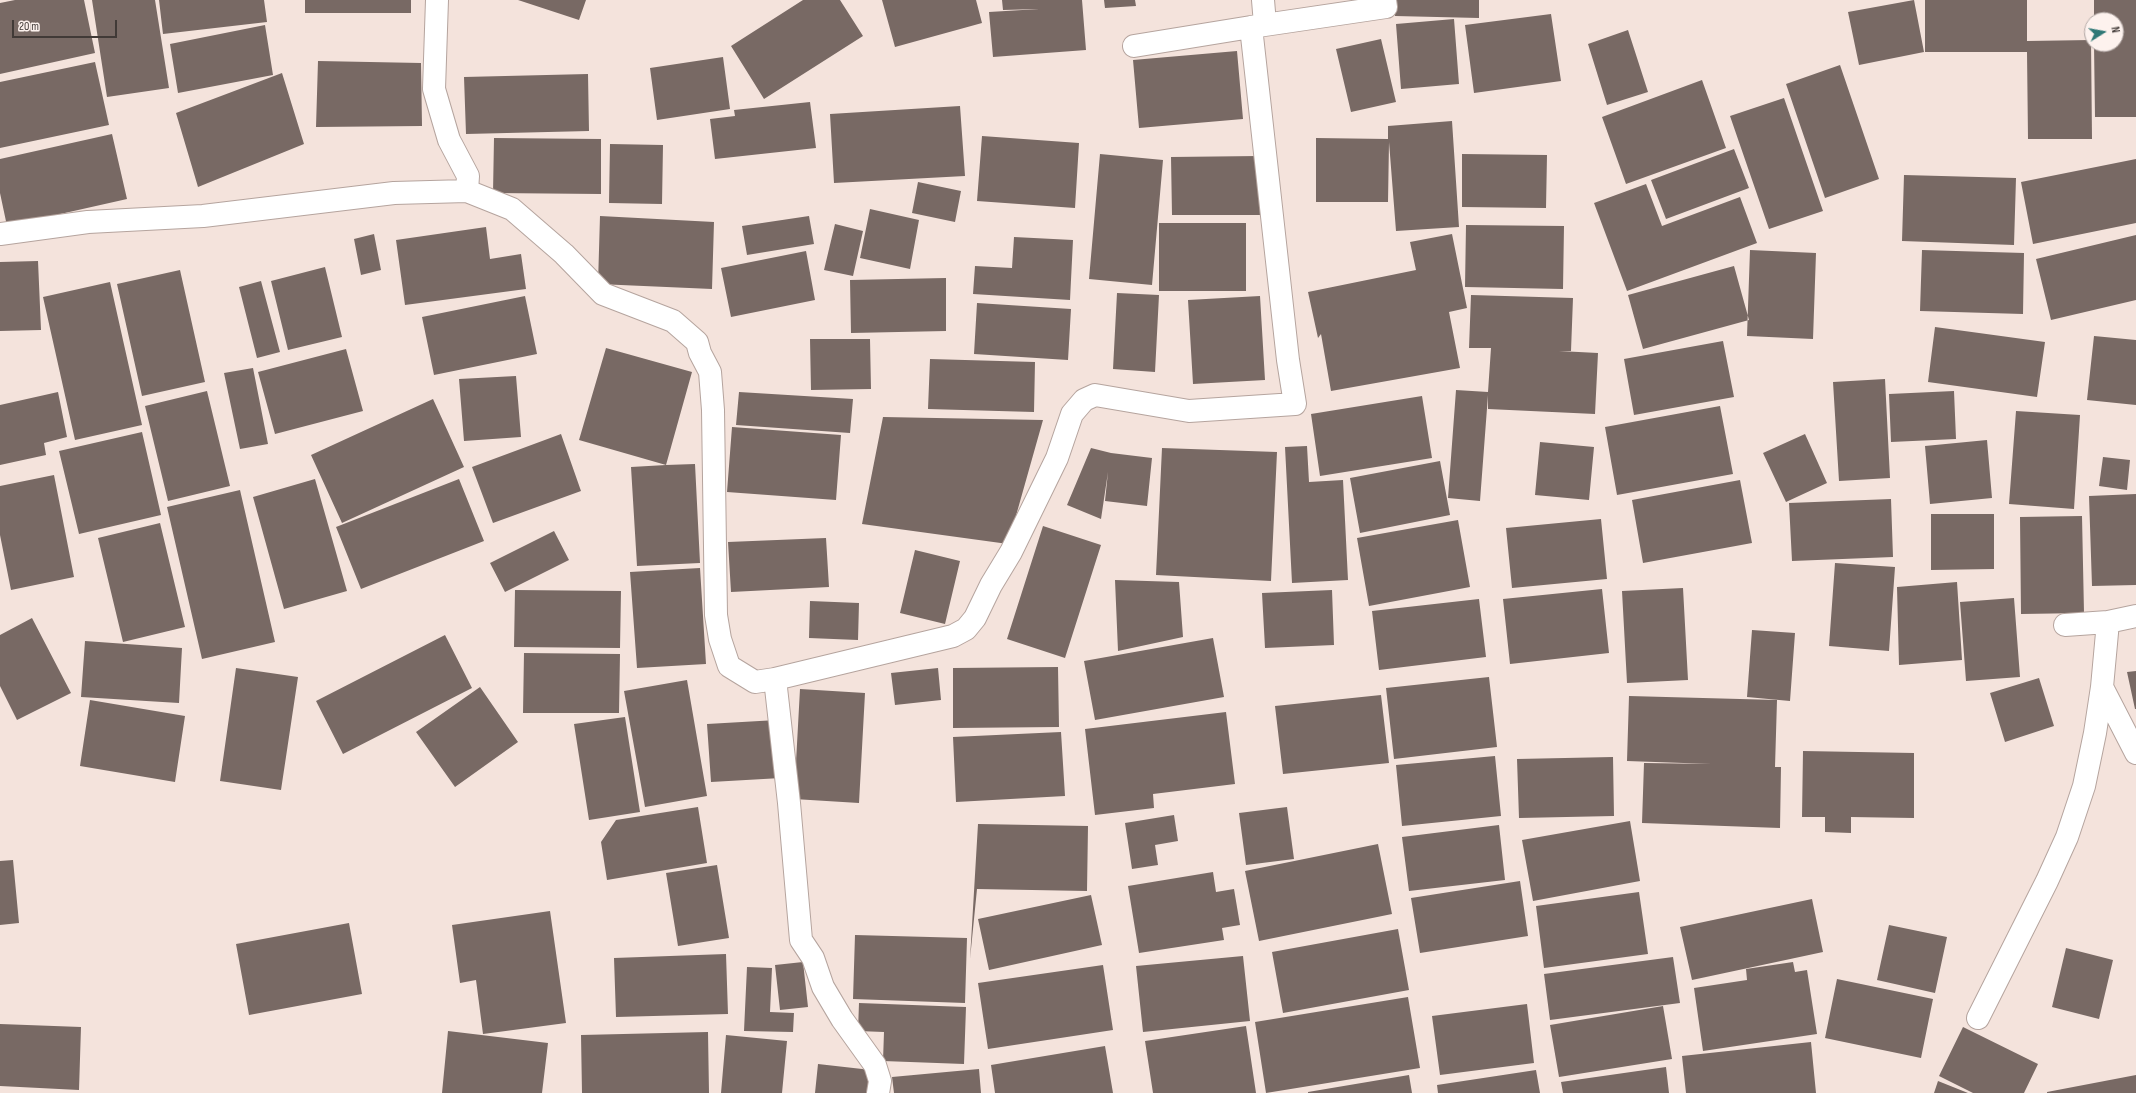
<!DOCTYPE html>
<html>
<head>
<meta charset="utf-8">
<style>
  body { margin:0 }
  #map { position:relative; width:2136px; height:1093px; overflow:hidden; background:#f4e3dc; font-family:"Sofia Sans Condensed",sans-serif }
  canvas { display:block }
  .north { position:absolute; left:2084px; top:12px; width:40px; height:40px; box-sizing:border-box; background:#fdf2ee; border:1px solid #b2a8a5; border-radius:50%; rotate:79deg; font-size:11px; font-weight:700; line-height:16px; text-align:center; color:#413a37 }
  .north::after { content:''; display:block; margin:auto; width:14px; height:18px; background:#2f7876; clip-path:polygon(50% 0,100% 100%,50% 72%,0 100%) }
  .scale { position:absolute; left:12px; top:20px; width:105px; height:18px; box-sizing:border-box; border:2px solid #413a37; border-top:0; padding-left:5px; font-size:12px; line-height:14px; white-space:nowrap; color:#413a37; -webkit-text-stroke:3px #fdf2ee; paint-order:stroke }
</style>
</head>
<body>
<div id="map">
<canvas width="2136" height="1093"></canvas>
<div class="north">N</div>
<div class="scale">20 m</div>
</div>
<script>
const g = document.querySelector('canvas').getContext('2d');
g.lineJoin = 'round';
function fill(path, color) {
  g.fillStyle = color;
  g.fill(path, 'evenodd');
}
function shape(rows) {
  const path = new Path2D();
  for (const r of rows) {
    path.moveTo(r[0], r[1]);
    for (let i = 2; i < r.length; i += 2) path.lineTo(r[i], r[i + 1]);
  }
  return path;
}
function strokePath(path, color, width, dash) {
  g.strokeStyle = color;
  g.lineWidth = width;
  g.lineCap = dash ? 'butt' : 'round';
  g.setLineDash(dash || []);
  g.stroke(path);
}
fill(shape([
  [15,0,84,0,95,53,0,74,0,3],
  [92,0,155,0,169,88,107,97],
  [159,0,264,0,267,22,163,34],
  [305,0,411,0,411,13,305,13],
  [518,0,586,0,579,20],
  [803,0,840,0,863,36,764,99,731,46],
  [882,0,976,0,982,23,895,47],
  [1002,0,1082,0,1086,50,993,57,989,12,1039,9,1003,10],
  [1104,0,1135,0,1136,6,1105,8],
  [1395,0,1479,0,1479,18,1395,16],
  [1914,0,1924,52,1859,65,1848,12],
  [1925,0,2027,0,2027,41,2091,40,2092,139,2028,139,2027,52,1925,52],
  [2094,0,2136,0,2136,117,2095,117,2094,44,2116,44,2116,20,2094,20],
  [1551,14,1561,81,1474,93,1465,25],
  [1454,19,1459,84,1401,89,1396,24],
  [265,25,273,75,178,93,170,44],
  [1628,30,1648,92,1607,105,1588,44],
  [1381,39,1396,102,1351,112,1336,49],
  [1237,51,1243,119,1139,128,1133,60],
  [723,57,730,109,657,120,650,68],
  [318,61,421,63,422,126,316,127],
  [95,62,109,125,0,148,0,82],
  [1840,65,1879,179,1825,198,1786,84],
  [282,73,304,144,198,187,176,113],
  [588,74,589,131,466,134,464,77],
  [1702,80,1726,148,1626,184,1602,117],
  [1784,98,1823,211,1769,229,1730,116],
  [810,102,816,148,715,159,710,119,735,116,734,110],
  [960,106,965,176,834,183,830,114],
  [1452,121,1459,227,1396,231,1389,142,1388,202,1316,202,1316,138,1388,139,1388,126],
  [112,134,127,199,7,226,0,193,0,159],
  [982,136,1079,143,1075,208,977,201],
  [494,138,601,139,601,194,493,193],
  [610,144,663,145,662,204,609,203],
  [1734,149,1749,188,1666,219,1651,180],
  [1100,154,1163,160,1152,285,1089,279],
  [1462,154,1547,155,1546,208,1462,207],
  [1259,156,1260,215,1172,215,1171,157],
  [2136,159,2136,223,2033,244,2021,182],
  [1904,175,2016,178,2014,245,1902,241],
  [918,182,961,191,955,222,912,213],
  [1646,184,1662,226,1740,197,1757,243,1627,291,1594,203],
  [870,209,919,220,910,269,860,258],
  [600,216,714,222,712,289,598,284],
  [809,216,814,244,747,255,742,226],
  [1159,223,1246,223,1246,291,1159,291],
  [835,224,863,231,853,276,824,270],
  [1466,225,1564,226,1563,289,1465,287],
  [486,227,490,259,521,254,526,289,405,305,396,240],
  [374,234,381,270,361,275,354,239],
  [1452,234,1467,308,1449,312,1460,368,1331,391,1321,334,1318,338,1308,292,1416,270,1410,242],
  [2136,235,2136,300,2051,320,2036,259],
  [1014,237,1073,240,1070,300,973,294,975,266,1012,268],
  [1750,250,1816,253,1813,339,1747,336],
  [1922,250,2024,253,2023,314,1920,311],
  [806,251,815,300,731,317,721,268],
  [38,261,41,330,0,331,0,262],
  [1734,266,1749,320,1643,349,1628,295],
  [325,267,342,337,288,350,271,281],
  [180,270,205,382,142,396,117,284],
  [946,278,946,331,851,333,850,280],
  [261,281,280,352,257,358,239,287],
  [110,282,142,425,75,440,43,297],
  [1117,293,1159,295,1155,372,1113,369],
  [1471,295,1573,298,1571,351,1559,351,1598,353,1595,414,1488,409,1488,395,1480,501,1448,498,1456,390,1488,392,1491,348,1469,348],
  [525,296,537,354,434,375,422,317],
  [1260,296,1265,380,1193,384,1188,300],
  [977,303,1071,309,1068,360,974,354],
  [1935,327,2045,342,2037,397,1928,382],
  [2094,336,2136,340,2136,405,2087,400],
  [810,339,870,339,871,389,811,390],
  [1723,341,1734,397,1634,415,1624,359],
  [606,348,692,372,666,465,695,464,700,563,637,566,631,467,666,465,579,440],
  [346,349,363,411,275,434,258,372],
  [930,359,1035,362,1034,412,928,409],
  [253,368,268,444,240,449,224,373],
  [516,376,521,437,464,441,459,379],
  [1885,379,1890,478,1839,481,1833,382],
  [207,391,230,486,168,501,145,406],
  [1954,391,1956,439,1891,442,1889,394],
  [58,392,67,437,44,443,46,455,0,465,0,405],
  [739,392,853,399,850,433,736,425],
  [1422,396,1432,458,1320,476,1311,414],
  [433,399,464,467,342,523,311,455],
  [1720,406,1733,474,1617,495,1605,427],
  [2016,411,2080,415,2074,509,2009,504],
  [883,417,1043,420,1008,544,862,524],
  [732,427,841,435,836,500,727,492],
  [142,432,161,515,79,534,59,451],
  [561,434,581,491,493,523,472,467],
  [1805,434,1827,483,1786,502,1763,453],
  [1987,440,1992,498,1930,504,1925,446],
  [1540,442,1594,447,1589,500,1535,495],
  [1307,446,1309,482,1343,480,1348,580,1292,583,1285,447],
  [1091,448,1111,453,1152,458,1147,506,1105,501,1108,472,1101,519,1067,505],
  [1162,448,1277,452,1271,581,1156,575],
  [2103,457,2130,460,2127,490,2099,486],
  [1440,461,1450,515,1360,533,1350,478],
  [54,475,74,577,11,590,0,535,0,486],
  [315,479,347,591,284,609,253,497],
  [459,479,484,541,361,589,336,527],
  [1740,480,1752,543,1643,563,1632,500],
  [240,490,275,642,202,659,167,507],
  [2136,494,2136,585,2092,586,2089,496],
  [1891,499,1893,557,1792,561,1789,503],
  [1931,514,1994,514,1994,569,1931,570],
  [2082,516,2084,613,2021,614,2020,517],
  [1601,519,1607,579,1512,588,1506,528],
  [1458,520,1470,587,1369,606,1357,538],
  [160,523,185,627,123,642,98,538],
  [1043,526,1101,545,1065,658,1007,639],
  [554,531,569,560,505,592,490,563],
  [826,538,829,587,731,592,728,542],
  [915,550,960,561,945,624,900,613],
  [1835,563,1895,567,1889,651,1829,646],
  [700,568,706,664,637,668,630,572],
  [1115,580,1179,582,1183,637,1118,651],
  [1957,582,1962,660,1899,665,1897,587],
  [1683,588,1688,680,1627,683,1622,591],
  [1602,589,1609,653,1510,664,1503,599],
  [515,590,621,591,620,648,514,647],
  [1332,590,1334,645,1265,648,1262,593],
  [2014,598,2020,677,1966,681,1960,602],
  [1479,599,1486,657,1379,670,1372,611],
  [810,601,859,603,858,640,809,638],
  [32,618,71,693,17,720,0,686,0,635],
  [1752,630,1795,633,1790,701,1747,697],
  [445,635,472,688,343,754,316,701],
  [1213,638,1224,697,1095,720,1084,661],
  [85,641,182,648,179,703,81,697],
  [524,653,620,654,619,713,523,713],
  [1058,667,1059,727,953,728,953,668],
  [236,668,298,677,281,790,220,781],
  [938,668,941,700,895,705,891,673],
  [2136,671,2136,709,2135,709,2127,672],
  [1489,677,1497,747,1394,759,1386,688],
  [2039,678,2054,726,2005,742,1990,693],
  [687,680,707,796,645,807,624,691],
  [480,687,518,742,455,787,416,732],
  [800,689,865,693,859,803,794,799],
  [1381,695,1389,763,1283,774,1275,706],
  [1629,696,1777,700,1775,767,1781,767,1780,828,1642,823,1644,763,1712,764,1627,761],
  [90,700,185,716,175,782,80,766],
  [1226,712,1235,784,1153,794,1154,808,1095,815,1085,729],
  [625,717,640,812,589,820,574,724],
  [777,720,781,778,711,782,707,724],
  [1061,732,1065,796,956,802,953,737],
  [1803,751,1914,753,1914,818,1851,817,1851,833,1825,832,1825,817,1802,817],
  [1495,756,1501,816,1402,826,1396,765],
  [1613,757,1614,816,1519,818,1517,759],
  [698,807,707,863,607,880,601,842,616,820],
  [1287,807,1294,859,1246,865,1239,813],
  [1174,815,1178,841,1155,845,1158,865,1132,869,1125,823],
  [1630,821,1640,881,1533,901,1522,840],
  [978,824,1088,826,1087,891,977,889,970,959],
  [1499,825,1505,880,1409,891,1402,837],
  [1378,844,1392,914,1259,941,1245,871],
  [13,860,19,923,0,925,0,861],
  [717,865,729,938,678,946,666,873],
  [1213,872,1216,892,1234,889,1240,925,1222,928,1224,940,1139,953,1128,886],
  [1520,881,1528,936,1420,953,1411,898],
  [1639,892,1648,954,1544,968,1536,906],
  [1091,895,1102,945,989,970,978,919],
  [1812,899,1823,952,1692,980,1680,927],
  [550,911,566,1023,483,1034,476,980,460,983,452,925],
  [349,923,362,994,249,1015,236,944],
  [1889,925,1947,937,1935,993,1877,980],
  [1398,929,1409,990,1283,1013,1272,952],
  [855,935,967,938,965,1003,853,999],
  [2066,948,2113,960,2099,1019,2052,1007],
  [726,954,728,1014,616,1017,614,958],
  [1243,956,1250,1021,1143,1032,1136,966],
  [1673,957,1680,1003,1550,1020,1544,974],
  [803,962,808,1007,780,1010,775,965],
  [1793,962,1795,972,1807,970,1817,1034,1703,1051,1694,988,1747,980,1746,969],
  [1103,965,1113,1030,988,1049,978,983],
  [747,967,772,968,770,1012,794,1013,793,1032,744,1031],
  [1837,979,1933,999,1921,1058,1825,1038],
  [1408,997,1420,1068,1266,1093,1255,1022],
  [859,1003,966,1007,964,1064,883,1061,884,1032,858,1031],
  [1527,1004,1534,1063,1440,1075,1432,1016],
  [1663,1006,1672,1059,1559,1077,1550,1025],
  [0,1024,81,1027,79,1090,0,1086],
  [1246,1026,1256,1093,1153,1093,1145,1041],
  [1963,1027,2038,1064,2024,1093,1973,1093,1939,1076],
  [448,1031,548,1043,542,1093,442,1093],
  [708,1032,709,1093,582,1093,581,1035],
  [726,1035,787,1041,782,1093,721,1093],
  [1811,1042,1816,1093,1686,1093,1682,1056],
  [1105,1046,1113,1093,995,1093,991,1065],
  [818,1064,871,1070,868,1093,815,1093],
  [1666,1067,1669,1093,1563,1093,1561,1082],
  [979,1069,981,1093,894,1093,892,1077],
  [1536,1070,1540,1093,1438,1093,1437,1085],
  [1409,1075,1412,1093,1308,1093,1308,1092],
  [2136,1075,2136,1093,2047,1093,2047,1092],
  [1938,1081,1968,1093,1934,1093]
]), '#786964');
const minor = shape([
  [437,0,434,89,449,140,468,176,467,191,512,209,564,254,603,294,673,321,697,342,700,353,710,372,713,410,716,615,720,639,729,666,755,682,775,679,789,803,801,940,813,958,823,987,842,1019,875,1065,880,1081,878,1093],
  [1263,0,1265,24],
  [1134,46,1251,27],
  [0,234,88,222,203,216,394,193,467,191],
  [2065,625,2108,622,2136,616],
  [775,679,953,636,966,629,975,618,991,585,1011,552,1057,458,1072,414,1084,400,1095,395,1189,411,1295,404,1288,360,1251,27,1386,7,1385,0],
  [2102,687,2136,753],
  [1978,1018,2047,881,2067,837,2084,786,2095,733,2102,687,2108,622]
]);
strokePath(minor, '#b5a49e', 24);
strokePath(minor, '#fff', 22);
</script>
</body>
</html>
